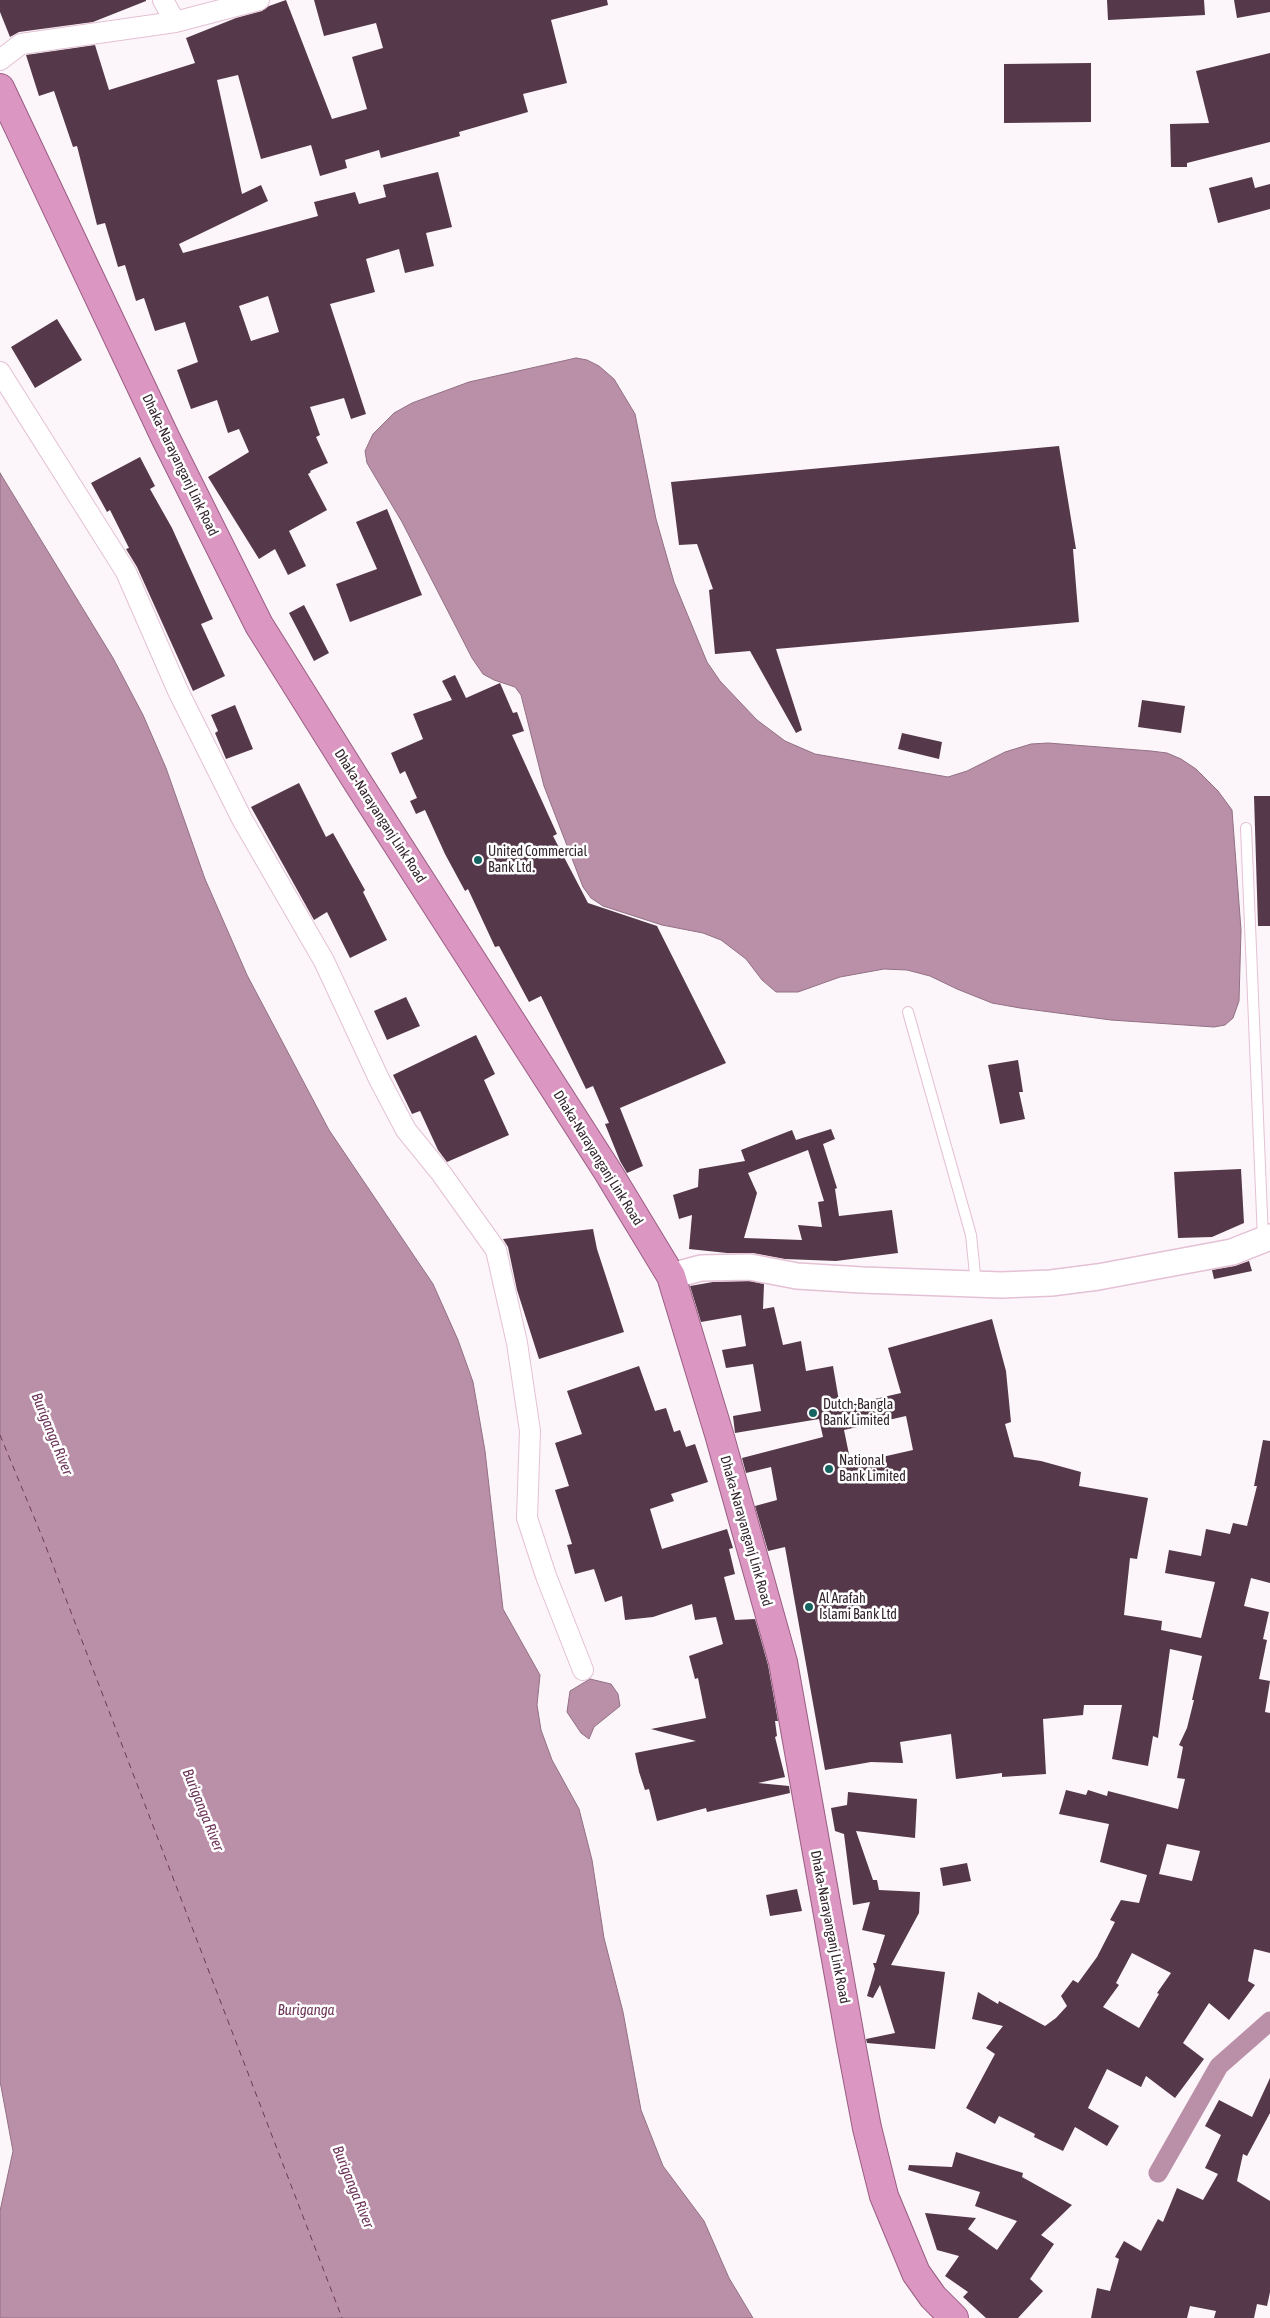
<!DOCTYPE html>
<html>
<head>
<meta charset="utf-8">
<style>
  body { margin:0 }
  canvas { display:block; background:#fcf5f9 }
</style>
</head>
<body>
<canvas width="1270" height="2318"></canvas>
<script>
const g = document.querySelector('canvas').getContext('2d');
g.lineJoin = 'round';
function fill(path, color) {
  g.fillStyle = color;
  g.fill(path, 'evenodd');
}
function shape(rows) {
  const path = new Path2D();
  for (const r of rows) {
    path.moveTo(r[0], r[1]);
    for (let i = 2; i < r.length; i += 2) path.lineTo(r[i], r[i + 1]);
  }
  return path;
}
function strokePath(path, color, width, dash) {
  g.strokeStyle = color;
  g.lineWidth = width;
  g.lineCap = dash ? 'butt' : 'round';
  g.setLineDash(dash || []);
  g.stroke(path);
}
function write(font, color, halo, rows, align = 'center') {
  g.font = font + ' "Asap Condensed",sans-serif';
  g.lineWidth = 5;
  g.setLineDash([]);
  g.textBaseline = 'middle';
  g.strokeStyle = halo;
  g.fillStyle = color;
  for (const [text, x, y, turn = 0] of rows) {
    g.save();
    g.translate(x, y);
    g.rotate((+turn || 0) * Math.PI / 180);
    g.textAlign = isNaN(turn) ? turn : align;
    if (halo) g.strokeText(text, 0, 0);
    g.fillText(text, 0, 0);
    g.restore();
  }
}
const water = shape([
  [576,358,587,360,599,366,614,379,635,414,656,519,674,582,707,662,720,681,757,720,785,741,815,754,948,777,967,771,1005,752,1031,744,1048,743,1151,751,1167,753,1181,759,1196,769,1218,791,1232,810,1241,930,1239,1001,1233,1018,1225,1025,1214,1027,1111,1020,1020,1008,992,1003,957,989,930,976,907,970,884,969,840,977,798,992,776,992,762,980,746,959,721,940,703,933,662,925,603,906,591,898,583,887,544,786,521,695,515,687,494,680,483,674,472,658,402,522,367,463,365,451,373,434,394,413,412,403,469,382,576,358],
  [0,473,113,658,143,715,166,768,205,879,247,975,329,1130,433,1284,458,1340,473,1382,485,1451,503,1609,540,1675,537,1705,541,1730,552,1760,579,1809,592,1860,604,1938,623,2012,641,2110,663,2166,704,2221,729,2278,753,2318,0,2318,0,2211,13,2151,0,2081,0,473],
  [590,1679,611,1684,618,1694,620,1706,594,1727,589,1739,581,1733,567,1712,570,1691,590,1679]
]);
fill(water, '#ba90a9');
strokePath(water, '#927084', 1);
strokePath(shape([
  [1158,2173,1219,2066,1270,2021]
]), '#ba90a9', 19);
strokePath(shape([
  [0,1435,41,1534,342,2318]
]), '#6d365a', 1, [6, 5]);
fill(shape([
  [0,0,146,0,146,1,93,22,19,32,10,37,0,12],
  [286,0,332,119,367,109,352,57,383,48,376,23,324,36,314,0,607,0,608,5,551,20,567,83,523,94,528,112,459,132,460,136,381,158,379,150,345,160,347,168,320,176,311,145,261,159,238,75,217,80,242,194,261,185,268,201,179,244,183,253,318,216,314,202,355,192,359,204,386,197,383,185,438,172,452,227,426,233,434,266,405,273,399,249,366,259,375,292,330,304,366,414,351,419,344,398,310,407,320,435,316,437,328,463,310,471,311,472,308,474,327,510,289,531,306,566,288,575,275,549,259,559,208,477,249,452,239,429,228,433,217,400,191,409,177,370,198,362,185,322,155,331,144,298,136,301,125,265,118,267,105,223,97,225,77,146,73,147,54,91,39,96,26,55,95,45,109,90,195,63,186,38,236,18,262,11,269,6],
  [268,296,279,332,251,341,239,306],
  [1107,0,1204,0,1205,15,1108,20],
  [1234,0,1270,0,1270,12,1237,18],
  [1270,53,1270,142,1187,163,1187,167,1171,167,1170,124,1209,123,1196,71],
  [1091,63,1091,122,1004,123,1004,64],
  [1252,177,1255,188,1270,184,1270,209,1218,223,1209,188],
  [57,319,82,360,35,388,11,347],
  [1059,446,1076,549,1073,549,1079,622,776,649,802,730,796,733,750,651,715,654,709,590,713,589,697,544,679,545,671,482],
  [140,457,155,486,150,489,172,528,213,619,201,624,225,676,193,691,137,567,126,549,129,548,110,510,107,512,91,483],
  [387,509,422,595,350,622,336,584,377,569,356,522],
  [304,605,329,653,314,661,289,613],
  [455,675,466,698,500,683,513,713,517,712,524,731,512,735,557,834,553,836,588,903,657,926,726,1063,620,1108,643,1166,627,1173,620,1161,605,1124,609,1123,593,1086,586,1089,541,996,529,1002,499,946,495,947,468,889,465,891,445,854,425,810,416,814,410,801,417,798,405,771,400,774,391,753,423,739,413,714,452,700,442,681],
  [1142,700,1185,706,1181,733,1138,727],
  [235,705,253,749,226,759,215,733,218,731,211,715],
  [902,733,942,742,939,759,898,749],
  [299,783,326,837,333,833,365,890,363,892,387,940,350,958,327,912,314,920,251,807],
  [1254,796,1270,796,1270,926,1258,926],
  [406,997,420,1026,387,1040,374,1011],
  [476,1035,495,1074,484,1080,509,1135,447,1162,438,1150,420,1111,412,1114,393,1075],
  [1018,1060,1023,1092,1019,1092,1025,1119,1000,1124,988,1065],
  [831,1129,835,1139,823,1144,837,1188,835,1189,839,1216,892,1210,898,1253,836,1261,785,1259,753,1253,727,1253,689,1249,692,1215,679,1219,673,1195,698,1187,699,1169,745,1161,741,1150,792,1130,796,1140],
  [808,1150,824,1201,818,1202,822,1227,798,1225,802,1240,744,1238,757,1193,748,1173],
  [1241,1169,1244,1223,1212,1237,1178,1238,1174,1172],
  [593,1229,597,1249,624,1332,539,1359,517,1290,508,1247,503,1239],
  [1249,1261,1252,1271,1214,1279,1212,1270,1235,1266],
  [749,1281,764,1284,763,1309,774,1307,783,1345,801,1341,806,1371,833,1366,840,1407,901,1393,888,1348,992,1319,1006,1371,1011,1422,1005,1424,1014,1457,1041,1461,1081,1472,1079,1486,1148,1498,1137,1559,1130,1558,1124,1615,1162,1621,1161,1630,1201,1638,1215,1582,1165,1573,1169,1550,1201,1556,1206,1529,1230,1534,1233,1523,1247,1526,1257,1486,1254,1486,1263,1440,1270,1441,1270,1583,1251,1578,1244,1606,1269,1612,1263,1639,1267,1640,1259,1679,1270,1681,1265,1712,1270,1713,1270,1953,1254,1949,1248,1981,1255,1985,1229,2020,1209,2003,1183,2043,1204,2059,1175,2098,1146,2076,1141,2087,1107,2069,1088,2108,1119,2126,1107,2146,1075,2127,1063,2151,1034,2137,1035,2134,999,2116,995,2124,966,2108,995,2054,986,2048,1003,2026,972,2019,978,1992,998,2004,999,2001,1045,2026,1056,2018,1067,2006,1061,1996,1073,1980,1078,1983,1097,1957,1115,1922,1110,1920,1121,1900,1139,1903,1147,1875,1100,1862,1109,1824,1059,1814,1066,1790,1086,1795,1088,1790,1107,1796,1108,1791,1178,1809,1185,1779,1177,1778,1183,1747,1179,1745,1187,1728,1194,1700,1192,1700,1202,1656,1170,1649,1158,1738,1153,1736,1148,1766,1112,1759,1122,1705,1084,1705,1083,1715,1043,1719,1046,1774,1002,1777,1002,1773,956,1779,951,1734,900,1742,903,1763,871,1762,825,1770,785,1547,768,1551,755,1506,777,1500,771,1467,746,1473,742,1458,823,1437,819,1419,735,1433,733,1416,761,1411,753,1364,726,1368,722,1350,746,1346,741,1315,701,1322,690,1286,713,1282],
  [906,1416,913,1450,851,1464,844,1430],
  [1167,1844,1200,1851,1192,1881,1159,1874],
  [1132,1953,1171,1973,1157,1993,1159,1994,1139,2028,1103,2007,1119,1985,1116,1983],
  [639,1366,655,1411,666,1408,674,1432,680,1430,686,1447,695,1444,708,1482,671,1494,674,1501,650,1509,662,1549,727,1529,733,1548,729,1549,735,1574,724,1577,735,1620,755,1619,768,1665,778,1721,775,1721,777,1736,775,1737,785,1777,758,1783,789,1786,790,1793,707,1812,706,1808,657,1821,649,1789,645,1790,639,1772,635,1753,696,1741,651,1729,706,1718,698,1678,695,1679,689,1656,723,1644,716,1617,695,1620,692,1604,653,1617,625,1620,622,1596,605,1602,594,1569,575,1574,567,1545,572,1544,555,1490,569,1486,555,1443,582,1434,567,1391],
  [848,1792,917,1799,915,1838,856,1831,873,1880,877,1880,879,1890,920,1892,919,1913,891,1965,945,1972,935,2049,867,2043,866,2039,895,2033,880,1985,873,1998,867,1996,875,1969,873,1963,876,1963,885,1935,862,1930,870,1902,853,1905,844,1834,835,1831,831,1808,847,1805],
  [967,1863,971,1881,943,1886,940,1868],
  [797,1889,802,1911,770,1916,766,1895],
  [1270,2078,1270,2113,1247,2156,1243,2154,1237,2181,1270,2201,1270,2292,1267,2306,1257,2304,1254,2318,1214,2318,1216,2311,1190,2306,1187,2318,1091,2318,1097,2288,1110,2291,1119,2259,1115,2257,1124,2241,1141,2251,1158,2219,1163,2222,1177,2188,1203,2200,1218,2174,1205,2168,1221,2135,1205,2126,1219,2100,1252,2117],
  [956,2152,1023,2173,1022,2177,1072,2205,1041,2235,1054,2244,1030,2279,1043,2291,1018,2318,986,2318,963,2297,968,2292,945,2276,959,2256,937,2250,925,2213,976,2218,968,2229,997,2250,1017,2221,975,2206,980,2192,908,2170,909,2165,952,2167]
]), '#55394a');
const service = shape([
  [1246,828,1263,1239],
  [908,1012,971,1235,976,1284]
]);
const minor = shape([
  [163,0,175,22],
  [0,60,21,44,175,22,259,0],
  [0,372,126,572,178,691,242,819,324,961,379,1079,406,1130,441,1173,496,1250,517,1343,530,1431,527,1518,546,1576,583,1670]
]);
const tertiary = shape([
  [671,1276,701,1268,750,1267,797,1276,862,1280,1001,1285,1051,1283,1098,1277,1232,1252,1270,1237]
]);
const trunk = shape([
  [0,88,165,437,259,625,358,783,608,1172,671,1276,719,1434,783,1662,852,2049,867,2128,884,2196,916,2273,933,2297,954,2318]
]);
strokePath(service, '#e4c1d5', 12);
strokePath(minor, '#e4c1d5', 22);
strokePath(tertiary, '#e4c1d5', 28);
strokePath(trunk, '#9a5d83', 30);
strokePath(service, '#fff', 10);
strokePath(minor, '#fff', 20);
strokePath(tertiary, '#fff', 25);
strokePath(trunk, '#db96c2', 28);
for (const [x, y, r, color] of [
  [478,860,5,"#156462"],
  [813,1413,5,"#156462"],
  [829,1469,5,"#156462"],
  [809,1607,5,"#156462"]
]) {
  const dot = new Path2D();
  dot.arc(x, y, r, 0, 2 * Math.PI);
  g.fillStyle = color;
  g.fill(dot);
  strokePath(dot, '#fff', 2);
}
write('14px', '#33252d', '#fff', [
  ["Dhaka-Narayanganj Link Road",180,465,64],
  ["Dhaka-Narayanganj Link Road",380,816,57],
  ["Dhaka-Narayanganj Link Road",598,1158,58],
  ["Dhaka-Narayanganj Link Road",746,1531,74],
  ["Dhaka-Narayanganj Link Road",830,1927,79]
]);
write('14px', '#33252d', '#fff', [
  ["United Commercial",488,852],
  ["Bank Ltd.",488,868],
  ["Dutch-Bangla",823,1405],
  ["Bank Limited",823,1421],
  ["National",839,1461],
  ["Bank Limited",839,1477],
  ["Al Arafah",819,1599],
  ["Islami Bank Ltd",819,1615]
], 'left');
write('italic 15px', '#6d365a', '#fff', [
  ["Buriganga River",52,1434,68],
  ["Buriganga River",203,1810,68],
  ["Buriganga",306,2010],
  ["Buriganga River",353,2187,68]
]);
</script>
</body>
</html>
